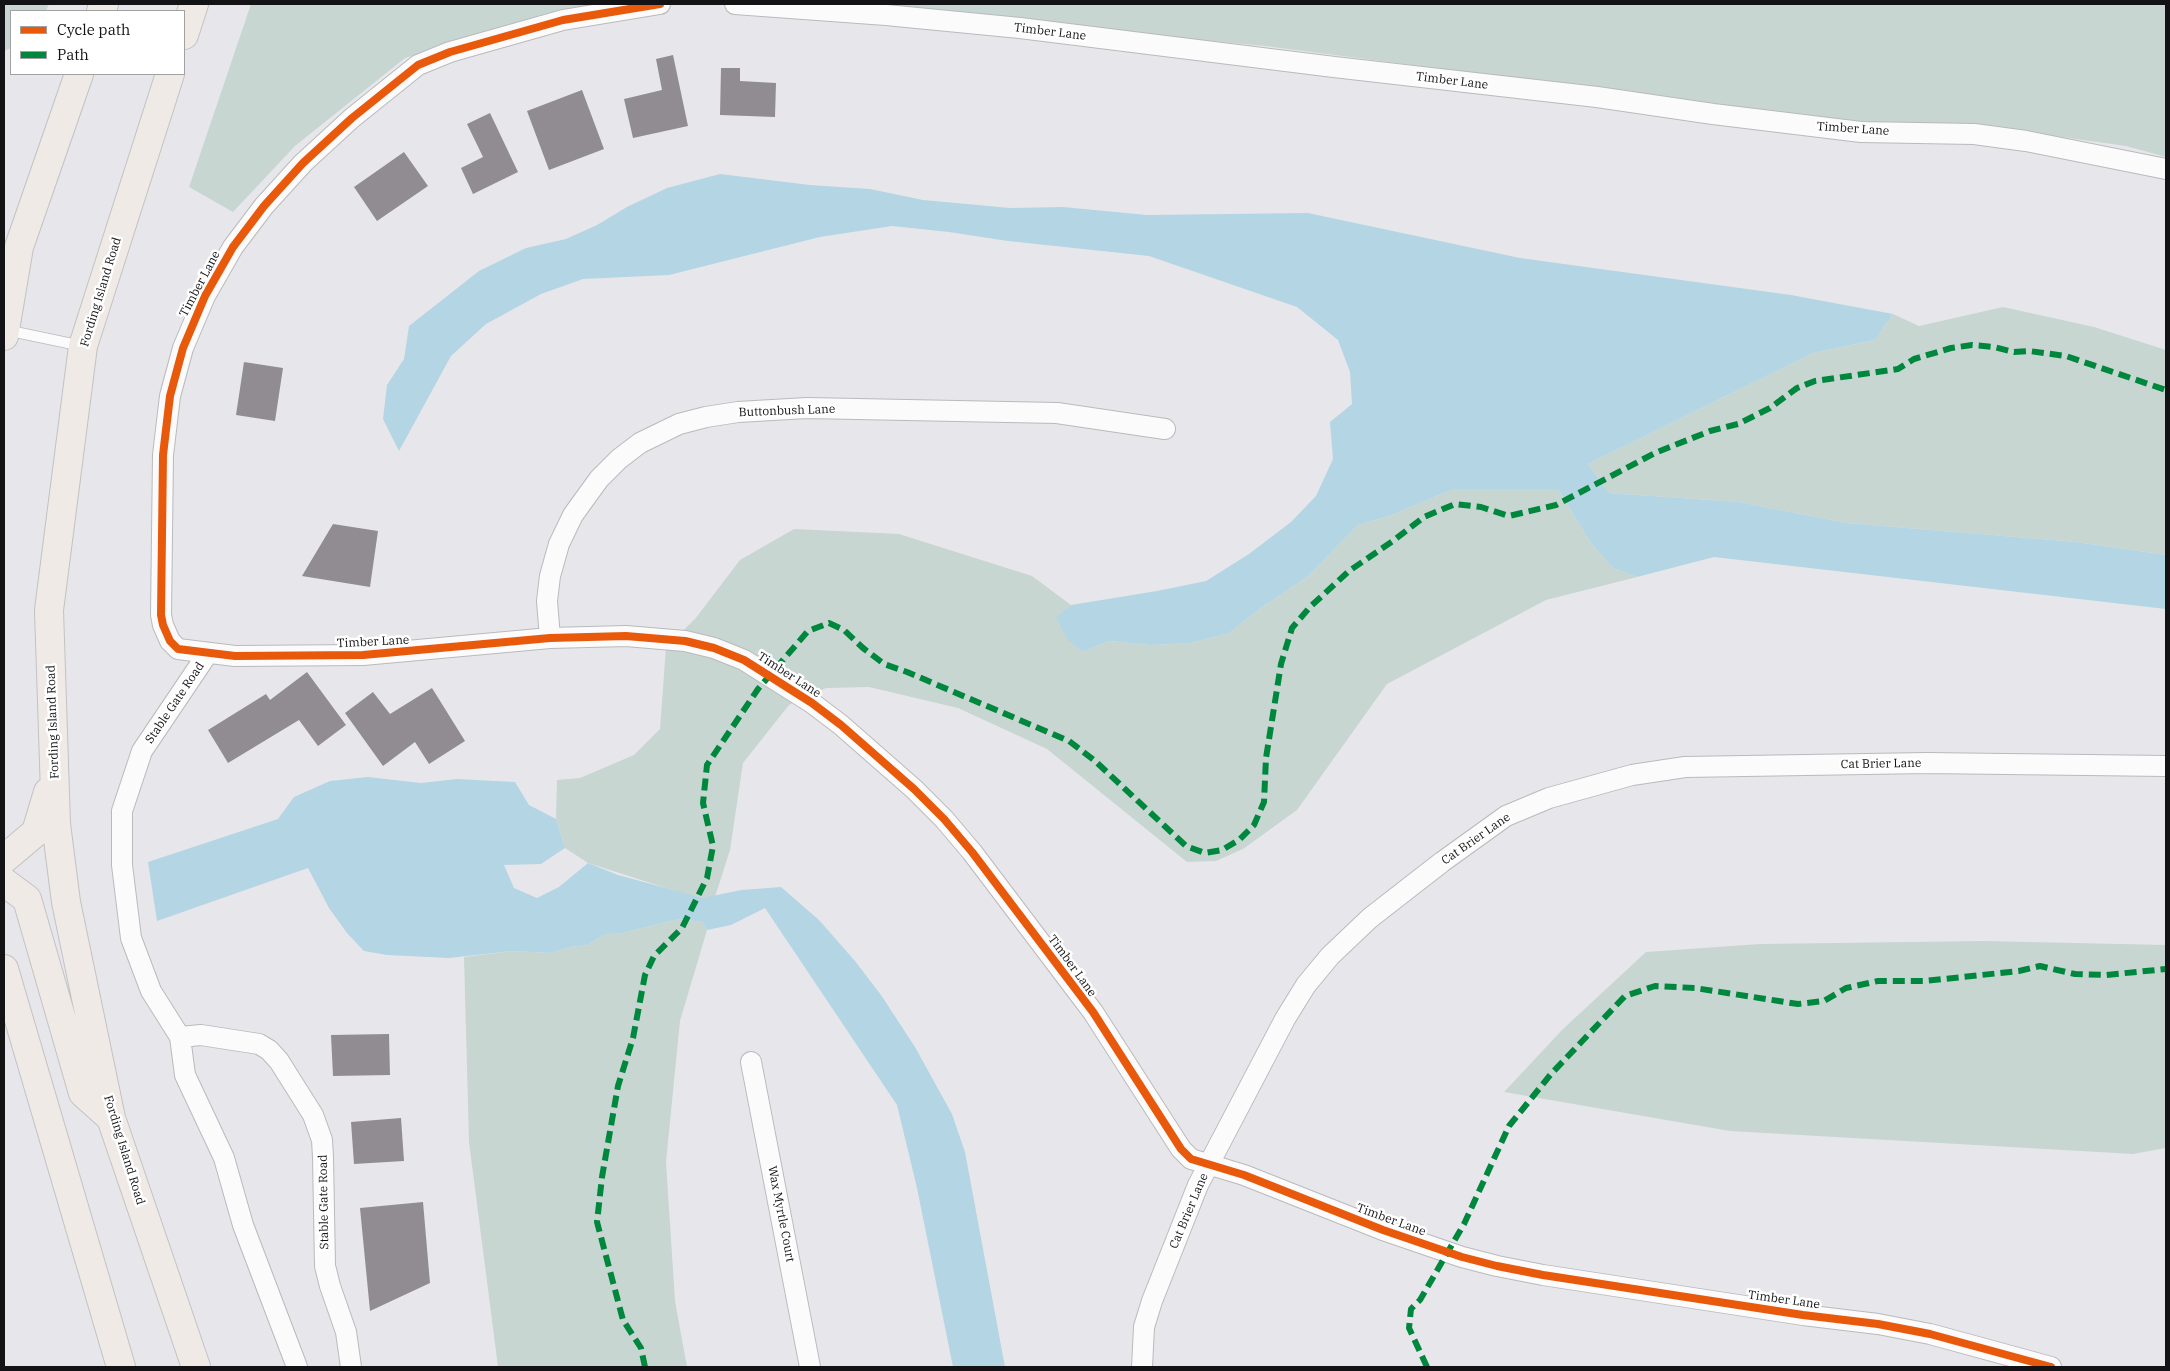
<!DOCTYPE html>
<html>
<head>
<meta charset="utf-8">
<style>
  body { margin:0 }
  #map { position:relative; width:2170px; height:1371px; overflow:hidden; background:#e7e7eb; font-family:"IBM Plex Serif",serif }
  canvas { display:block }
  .frame { position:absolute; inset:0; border:5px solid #131315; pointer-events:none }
  .legend { position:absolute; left:10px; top:10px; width:175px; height:65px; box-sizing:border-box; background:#fff; border:1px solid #a1a1a1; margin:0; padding:6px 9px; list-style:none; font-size:15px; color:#131315 }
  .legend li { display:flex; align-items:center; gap:10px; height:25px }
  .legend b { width:25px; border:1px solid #a1a1a1 }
</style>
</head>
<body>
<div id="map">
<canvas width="2170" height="1371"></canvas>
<div class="frame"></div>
<ul class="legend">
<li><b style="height:6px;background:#e8590c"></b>Cycle path</li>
<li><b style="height:6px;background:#00873e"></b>Path</li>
</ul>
</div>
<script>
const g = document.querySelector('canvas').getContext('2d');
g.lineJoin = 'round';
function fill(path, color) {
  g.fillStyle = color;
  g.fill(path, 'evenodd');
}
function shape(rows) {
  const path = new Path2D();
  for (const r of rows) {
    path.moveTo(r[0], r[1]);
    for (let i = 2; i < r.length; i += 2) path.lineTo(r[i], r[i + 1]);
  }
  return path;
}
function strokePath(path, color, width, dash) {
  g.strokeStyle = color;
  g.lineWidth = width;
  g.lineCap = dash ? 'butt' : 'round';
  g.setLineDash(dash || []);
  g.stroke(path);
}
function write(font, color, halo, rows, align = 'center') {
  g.font = font + ' "IBM Plex Serif",serif';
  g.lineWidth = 5;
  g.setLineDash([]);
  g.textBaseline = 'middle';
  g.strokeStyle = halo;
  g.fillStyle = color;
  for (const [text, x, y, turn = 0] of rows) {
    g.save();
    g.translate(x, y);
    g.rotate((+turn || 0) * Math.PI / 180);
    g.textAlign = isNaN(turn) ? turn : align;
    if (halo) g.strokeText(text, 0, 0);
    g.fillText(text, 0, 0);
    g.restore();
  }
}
fill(shape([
  [4,4,49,4,46,11,11,11,11,48,4,51],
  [251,4,608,4,561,11,405,58,295,146,233,212,189,187],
  [801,4,2166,4,2166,157,2126,146,1989,127,1858,123,1265,46],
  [2003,307,2094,327,2166,350,2166,555,2076,542,1847,523,1739,502,1609,493,1588,464,1813,353,1875,340,1893,314,1919,326],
  [1454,489,1558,489,1590,542,1613,568,1637,577,1546,600,1387,684,1297,810,1243,849,1216,861,1187,862,1047,749,958,708,869,687,826,688,789,705,743,763,730,850,715,897,703,898,682,893,588,863,565,848,556,819,557,780,580,778,634,755,660,729,666,647,695,619,740,560,794,529,899,534,1032,576,1071,605,1057,617,1083,652,1109,641,1151,645,1191,643,1229,633,1261,608,1307,577,1358,525,1389,516],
  [679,919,704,922,707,930,680,1021,666,1162,675,1301,687,1367,498,1367,469,1142,464,957,512,951,550,953,571,947,588,945,603,935,622,933],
  [1984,941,2166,945,2166,1148,2133,1154,1730,1131,1504,1092,1563,1029,1646,952,1760,944]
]), '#c7d6d1');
fill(shape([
  [720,174,810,185,870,189,923,200,1010,208,1063,207,1147,215,1308,213,1520,258,1791,295,1893,314,1875,340,1813,353,1588,464,1609,493,1739,502,1847,523,2076,542,2166,555,2166,609,1714,557,1637,577,1613,568,1590,542,1558,489,1454,489,1389,516,1358,525,1307,577,1261,608,1229,633,1191,643,1151,645,1109,641,1083,652,1067,639,1056,617,1071,605,1157,591,1206,581,1249,554,1291,522,1316,496,1333,459,1330,422,1352,404,1350,372,1338,340,1297,307,1149,256,1008,241,949,232,892,226,820,237,669,275,583,279,541,294,486,324,451,356,399,451,383,419,387,385,404,359,409,326,479,271,526,248,566,239,597,225,627,207,667,188],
  [368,777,421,783,457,779,515,782,529,805,556,819,565,848,541,864,504,865,514,888,537,898,559,887,588,863,618,875,703,898,741,890,781,887,819,920,855,961,881,995,915,1047,952,1114,965,1152,1005,1367,953,1367,917,1188,897,1105,765,908,731,925,707,930,703,922,679,919,622,933,603,935,588,945,571,947,550,953,512,951,449,958,387,955,364,951,347,933,329,908,308,868,157,921,148,862,278,819,294,797,330,781]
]), '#b4d5e3');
fill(shape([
  [673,55,688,126,633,138,624,99,662,90,656,59],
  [721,68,740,68,740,81,776,83,775,117,720,115],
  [582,90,604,149,549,170,527,111],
  [490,113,518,172,473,194,461,168,483,157,467,124],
  [404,152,428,186,377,221,354,187],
  [244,362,283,368,275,421,236,415],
  [333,524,378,531,370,587,302,576],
  [307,672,346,725,318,746,299,720,228,763,208,730,266,694,270,700],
  [432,688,465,741,429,764,415,742,383,766,345,713,373,692,390,714],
  [389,1034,390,1075,333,1076,331,1035],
  [401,1118,404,1161,354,1164,351,1122],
  [423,1202,430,1283,370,1311,360,1208]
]), '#918c92');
const lane = shape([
  [6,330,82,346]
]);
const street = shape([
  [660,4,563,20,450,52,418,65,352,118,303,163,264,206,233,247,205,296,183,348,170,396,163,455,161,615,163,625,170,641,178,649,235,656,363,655,550,638,626,636,685,641,714,648,744,660,812,703,841,725,914,789,944,819,972,852,1093,1012,1181,1149,1191,1159,1244,1175,1383,1230,1462,1257,1497,1266,1543,1275,1803,1315,1878,1324,1930,1334,2051,1367],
  [735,4,886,15,1020,28,1334,67,1597,97,1713,114,1861,132,1974,134,2026,141,2166,169],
  [550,638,547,601,550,576,559,544,573,515,599,479,619,459,640,443,679,424,706,417,738,412,807,408,1057,413,1165,429],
  [208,653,142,751,122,811,122,865,131,938,151,991,180,1037,185,1075,224,1158,243,1225,297,1367],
  [180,1037,201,1035,259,1044,269,1050,279,1061,313,1115,322,1140,323,1157,325,1266,330,1286,346,1332,351,1367],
  [751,1062,810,1367],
  [1142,1367,1144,1327,1152,1301,1198,1185,1285,1019,1306,985,1330,956,1370,918,1442,862,1506,816,1549,798,1632,775,1685,767,1926,763,2166,766]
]);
const highway = shape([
  [101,11,104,4],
  [184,35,194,4],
  [170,74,83,346,49,610,56,824,66,902,111,1118,196,1367],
  [4,336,19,247,79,74],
  [4,859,36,832,48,792],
  [4,882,27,899,83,1093,111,1118],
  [4,969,121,1367]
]);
strokePath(lane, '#bababd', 12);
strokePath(street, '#bababd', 22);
strokePath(highway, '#c2c2c4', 30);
strokePath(lane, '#fbfbfc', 10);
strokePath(street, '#fbfbfc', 20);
strokePath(highway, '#f0eae6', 28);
strokePath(shape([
  [645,1367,641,1348,623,1320,597,1222,602,1177,618,1086,633,1038,645,975,654,956,682,928,707,878,713,846,703,803,707,765,758,689,808,631,829,623,844,630,863,648,884,664,907,672,1069,741,1094,760,1186,846,1205,853,1222,850,1239,840,1254,825,1264,802,1266,758,1281,664,1292,628,1310,607,1349,571,1393,541,1424,517,1455,504,1481,507,1509,516,1556,505,1655,453,1710,431,1738,424,1770,408,1797,388,1815,381,1898,369,1914,359,1951,348,1972,345,1994,347,2014,352,2029,351,2066,356,2166,390],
  [1427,1367,1409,1328,1411,1309,1420,1300,1464,1224,1509,1126,1551,1074,1625,996,1655,986,1695,988,1798,1004,1824,1001,1846,988,1878,981,1925,981,2019,971,2040,966,2075,974,2106,975,2166,969]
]), '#00873e', 6, [12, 6]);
strokePath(shape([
  [660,4,563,20,450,52,418,65,352,118,303,163,264,206,233,247,205,296,183,348,170,396,163,455,161,615,163,625,170,641,178,649,235,656,363,655,550,638,626,636,685,641,714,648,744,660,812,703,841,725,914,789,944,819,972,852,1093,1012,1181,1149,1191,1159,1244,1175,1383,1230,1462,1257,1497,1266,1543,1275,1803,1315,1878,1324,1930,1334,2051,1367]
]), '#e8590c', 8);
write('12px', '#131315', '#fff', [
  ["Timber Lane",1050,32,7],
  ["Timber Lane",1452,81,7],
  ["Timber Lane",1853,129,4],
  ["Timber Lane",200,284,-62],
  ["Fording Island Road",101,292,-73],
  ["Buttonbush Lane",787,411,-2],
  ["Timber Lane",373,642,-3],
  ["Timber Lane",789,675,33],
  ["Stable Gate Road",175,703,-56],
  ["Fording Island Road",53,722,-92],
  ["Cat Brier Lane",1881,764,-1],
  ["Cat Brier Lane",1476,839,-35],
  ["Timber Lane",1072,966,54],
  ["Fording Island Road",124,1150,73],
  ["Stable Gate Road",324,1202,-91],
  ["Cat Brier Lane",1189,1211,-67],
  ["Wax Myrtle Court",781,1214,79],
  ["Timber Lane",1391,1220,20],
  ["Timber Lane",1784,1300,8]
]);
</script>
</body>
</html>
